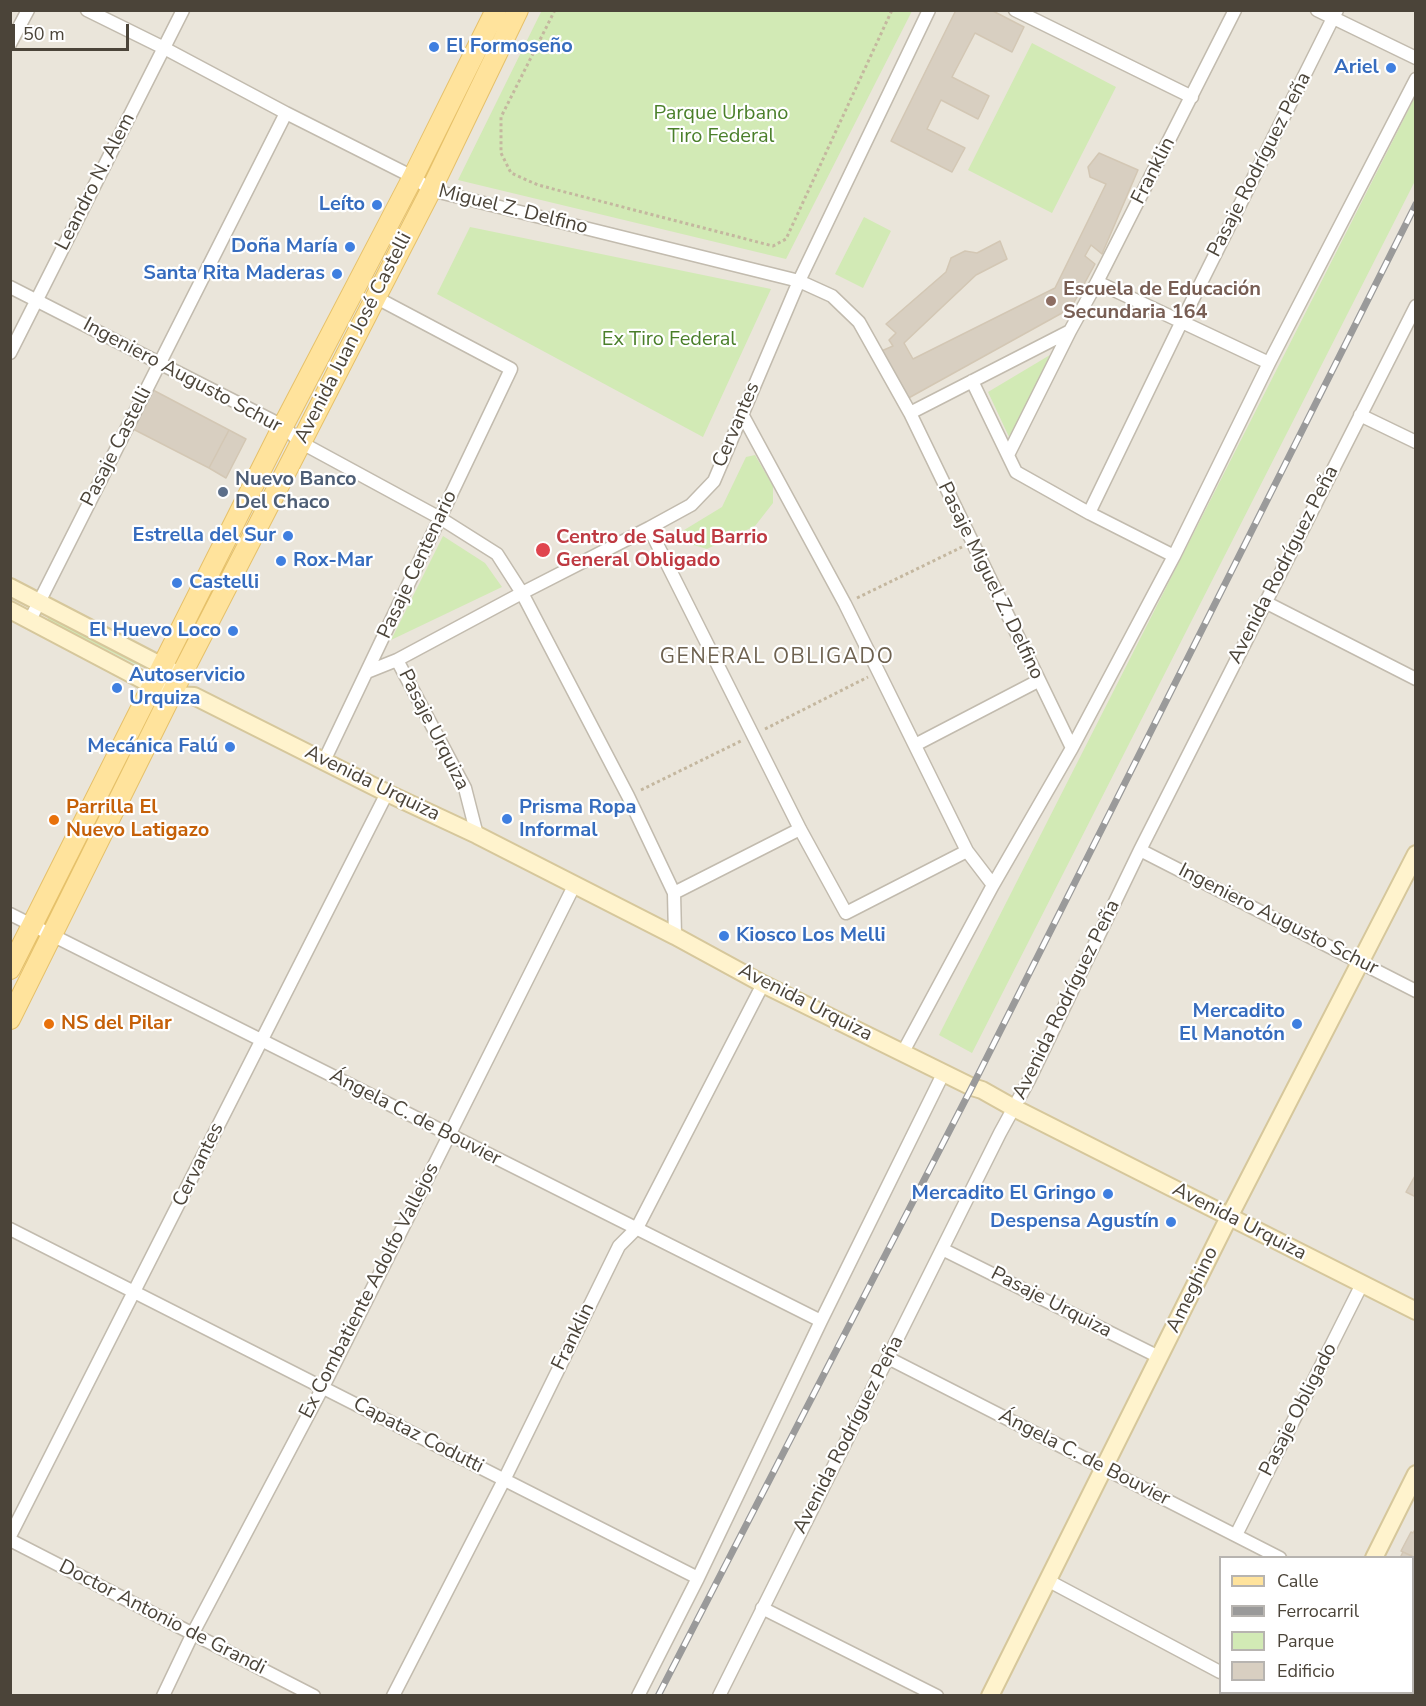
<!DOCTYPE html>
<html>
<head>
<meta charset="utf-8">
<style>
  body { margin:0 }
  #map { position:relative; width:1426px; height:1706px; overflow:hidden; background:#f6f3ec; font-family:"Nunito Sans",sans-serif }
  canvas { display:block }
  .frame { position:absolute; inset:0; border:12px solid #4b4439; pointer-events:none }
  .legend { position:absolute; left:1219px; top:1556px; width:195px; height:138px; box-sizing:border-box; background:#fff; border:2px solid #b7b4b0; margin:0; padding:8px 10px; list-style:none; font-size:18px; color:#4b4439 }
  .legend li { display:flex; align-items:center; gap:12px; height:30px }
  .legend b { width:30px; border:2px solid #b7b4b0 }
  .scale { position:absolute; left:12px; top:24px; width:117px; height:27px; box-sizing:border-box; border:3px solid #4b4439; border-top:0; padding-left:8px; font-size:18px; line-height:21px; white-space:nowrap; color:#4b4439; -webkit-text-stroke:4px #fff; paint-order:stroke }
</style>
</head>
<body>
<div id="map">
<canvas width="1426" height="1706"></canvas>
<div class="frame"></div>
<ul class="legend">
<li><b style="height:8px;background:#ffe39c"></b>Calle</li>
<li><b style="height:8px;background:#9a9a9a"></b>Ferrocarril</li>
<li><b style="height:16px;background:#d2eab5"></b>Parque</li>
<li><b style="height:16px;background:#d8cfc1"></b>Edificio</li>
</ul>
<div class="scale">50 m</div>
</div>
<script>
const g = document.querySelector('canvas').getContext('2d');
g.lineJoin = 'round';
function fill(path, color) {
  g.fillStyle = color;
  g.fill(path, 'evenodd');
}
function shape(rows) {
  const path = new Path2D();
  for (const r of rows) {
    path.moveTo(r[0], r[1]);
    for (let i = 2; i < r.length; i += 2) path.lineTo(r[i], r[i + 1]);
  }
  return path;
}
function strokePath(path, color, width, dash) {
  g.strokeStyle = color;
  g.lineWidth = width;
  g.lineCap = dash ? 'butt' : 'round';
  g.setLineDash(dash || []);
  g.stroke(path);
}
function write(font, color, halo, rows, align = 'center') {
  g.font = font + ' "Nunito Sans",sans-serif';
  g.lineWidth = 4.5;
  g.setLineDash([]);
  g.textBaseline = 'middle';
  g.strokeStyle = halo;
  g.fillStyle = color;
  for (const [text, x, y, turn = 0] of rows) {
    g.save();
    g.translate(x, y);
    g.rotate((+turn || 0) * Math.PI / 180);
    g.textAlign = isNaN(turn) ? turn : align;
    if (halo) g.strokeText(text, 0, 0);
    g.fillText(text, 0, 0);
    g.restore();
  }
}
fill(shape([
  [11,11,1415,11,1415,1695,11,1696],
  [1220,1558,1412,1558,1412,1692,1220,1692]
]), '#eae5da');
fill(shape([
  [542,10,912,10,912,11,786,259,458,180],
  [1032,43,1116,87,1052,213,968,170],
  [1415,97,1415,181,972,1053,939,1035],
  [864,217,891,231,863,288,835,274],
  [470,227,771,289,703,437,437,294],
  [1050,355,1010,439,988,392],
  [755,455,773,486,773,503,755,526,707,549,671,538,722,507,746,457],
  [443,536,485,563,502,587,391,640],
  [50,615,144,662,141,667,47,620]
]), '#d2eab5');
const building = shape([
  [956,10,991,10,1024,27,1012,52,975,33,952,77,989,96,978,119,941,100,927,129,965,148,952,172,891,141,956,10],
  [1099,153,1138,170,1102,254,1091,245,1085,256,1095,264,1071,308,905,400,879,352,893,346,889,340,896,333,886,324,946,272,951,258,965,251,977,253,1000,241,1007,259,976,275,904,343,913,359,1055,288,1106,184,1090,177,1088,167,1099,153],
  [153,390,229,430,209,468,133,429,153,390],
  [229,430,246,439,226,478,209,468,229,430],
  [1416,1174,1416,1197,1406,1192,1416,1174],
  [1416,1528,1416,1558,1401,1551,1411,1532,1413,1533,1416,1528],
  [1403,1552,1416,1558,1416,1582,1412,1580,1412,1558,1400,1558,1403,1552]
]);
fill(building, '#d8cfc1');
strokePath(building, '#d3c7b4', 1.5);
const street = shape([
  [87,10,164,48,286,113,413,177,431,190,799,281,832,296,859,322,910,413,1072,748],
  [1015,10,1192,97],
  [1317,10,1416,58],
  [10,44,28,10],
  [1097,282,1269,363],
  [10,287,283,426,300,442,440,518,497,554,522,593,628,796,674,893,675,936],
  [10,353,183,10],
  [972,381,1016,472,1089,513,1174,556],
  [910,413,1070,331],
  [742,414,845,604,967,851,993,885],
  [1360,415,1416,442],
  [1008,455,1070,331,1097,282,1235,10],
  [1089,513,1181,323,1337,10],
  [649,528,800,829,846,913,967,851],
  [1265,602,1416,679],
  [30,620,286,113],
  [397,660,465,788,477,835],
  [367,672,397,660,522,593,649,528,691,505,714,481,799,281,929,10],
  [915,745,1038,681],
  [324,761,511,369,375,297],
  [1140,850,1416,991],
  [674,893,800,829],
  [10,914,821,1321],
  [903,1052,993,885,1072,748,1174,556,1269,363,1416,79],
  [10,1229,698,1578],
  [942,1249,1159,1357],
  [888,1358,1280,1558],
  [1236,1535,1362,1284],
  [10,1536,387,793],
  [10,1540,314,1696],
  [1047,1580,1220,1672],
  [762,1608,937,1696],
  [1412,1621,1416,1623],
  [1260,1692,1266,1696],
  [163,1696,193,1633,323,1387,575,884],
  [393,1696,504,1480,619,1246,637,1228,763,984],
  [638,1696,698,1578,821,1321,944,1072],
  [719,1696,1000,1133,1029,1080,1140,850,1416,306]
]);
const secondary = shape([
  [10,587,172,671],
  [10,610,171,695,194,696,387,793,477,835,675,936,763,984,972,1087,982,1090,1014,1108,1416,1311],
  [1374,1558,1416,1474],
  [990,1696,1229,1217,1416,854],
  [1301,1696,1303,1692]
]);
const primary = shape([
  [10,969,283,426,413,177,496,10],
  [10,1019,171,695,431,190,518,10]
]);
strokePath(street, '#c2bbae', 15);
strokePath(secondary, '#d6c79b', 20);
strokePath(primary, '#e6c16a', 22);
strokePath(shape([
  [555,10,501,117,501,153,511,173,538,185,773,246,786,239,892,10],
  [857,598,962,547],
  [765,729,868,677],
  [641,790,743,740]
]), '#c4b79f', 3, [3, 3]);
strokePath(street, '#fff', 12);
strokePath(secondary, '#fff3cd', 16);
strokePath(primary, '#ffe39c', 20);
const rail = shape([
  [658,1696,972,1087,1416,204]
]);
strokePath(rail, '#9a9a9a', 7);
strokePath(rail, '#fff', 4.5, [14]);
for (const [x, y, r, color] of [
  [434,47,6,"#3f7fe0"],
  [1391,68,6,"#3f7fe0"],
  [377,205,6,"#3f7fe0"],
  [350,247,6,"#3f7fe0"],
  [337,274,6,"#3f7fe0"],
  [1051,301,6,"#8d6e63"],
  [223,492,6,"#5c6f8a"],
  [288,536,6,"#3f7fe0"],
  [543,550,8,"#e0444e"],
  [281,561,6,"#3f7fe0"],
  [177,583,6,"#3f7fe0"],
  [233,631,6,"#3f7fe0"],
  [117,688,6,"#3f7fe0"],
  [230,747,6,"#3f7fe0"],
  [507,819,6,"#3f7fe0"],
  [54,820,6,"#e8710a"],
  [724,936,6,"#3f7fe0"],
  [49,1024,6,"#e8710a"],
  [1297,1024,6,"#3f7fe0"],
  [1108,1194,6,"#3f7fe0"],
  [1171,1222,6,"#3f7fe0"]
]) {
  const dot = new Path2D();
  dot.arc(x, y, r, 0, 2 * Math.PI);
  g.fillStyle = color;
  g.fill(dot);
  strokePath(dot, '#fff', 2);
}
write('bold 20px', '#366cbe', '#fff', [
  ["El Formoseño",446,47,"left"],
  ["Ariel",1379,68],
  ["Leíto",365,205],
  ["Doña María",338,247],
  ["Santa Rita Maderas",325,274],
  ["Estrella del Sur",276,536],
  ["Rox-Mar",293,561,"left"],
  ["Castelli",189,583,"left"],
  ["El Huevo Loco",221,631],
  ["Autoservicio",129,676,"left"],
  ["Urquiza",129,699,"left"],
  ["Mecánica Falú",218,747],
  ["Prisma Ropa",519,808,"left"],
  ["Informal",519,831,"left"],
  ["Kiosco Los Melli",736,936,"left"],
  ["Mercadito",1285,1012],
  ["El Manotón",1285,1035],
  ["Mercadito El Gringo",1096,1194],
  ["Despensa Agustín",1159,1222]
], 'right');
write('20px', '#4a7f2a', '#fff', [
  ["Parque Urbano",721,114],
  ["Tiro Federal",721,137],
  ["Ex Tiro Federal",669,340]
]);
write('20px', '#4b4439', '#fff', [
  ["Pasaje Rodríguez Peña",1260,165,-63],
  ["Franklin",1154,171,-63],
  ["Leandro N. Alem",96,182,-63],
  ["Miguel Z. Delfino",513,210,14],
  ["Avenida Juan José Castelli",354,338,-63],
  ["Ingeniero Augusto Schur",182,376,28],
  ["Cervantes",737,425,-67],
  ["Pasaje Castelli",117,447,-63],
  ["Pasaje Centenario",418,565,-65],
  ["Avenida Rodríguez Peña",1284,565,-63],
  ["Pasaje Miguel Z. Delfino",990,581,64],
  ["Pasaje Urquiza",433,730,63],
  ["Avenida Urquiza",372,784,26],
  ["Ingeniero Augusto Schur",1278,920,27],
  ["Avenida Rodríguez Peña",1067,1000,-64],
  ["Avenida Urquiza",805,1003,27],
  ["Ángela C. de Bouvier",415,1118,27],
  ["Cervantes",199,1165,-64],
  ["Avenida Urquiza",1239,1222,27],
  ["Ameghino",1193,1290,-64],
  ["Ex Combatiente Adolfo Vallejos",370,1291,-63],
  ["Pasaje Urquiza",1051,1303,27],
  ["Franklin",574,1337,-64],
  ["Pasaje Obligado",1299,1410,-63],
  ["Avenida Rodríguez Peña",849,1435,-63],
  ["Capataz Codutti",418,1436,27],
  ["Ángela C. de Bouvier",1084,1458,27],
  ["Doctor Antonio de Grandi",162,1618,27]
]);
write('bold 20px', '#785e54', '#fff', [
  ["Escuela de Educación",1063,290],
  ["Secundaria 164",1063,313]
], 'left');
write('bold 20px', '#4e5e75', '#fff', [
  ["Nuevo Banco",235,480],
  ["Del Chaco",235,503]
], 'left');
write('bold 20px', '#be3a42', '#fff', [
  ["Centro de Salud Barrio",556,538],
  ["General Obligado",556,561]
], 'left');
write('bold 20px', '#c56008', '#fff', [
  ["Parrilla El",66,808],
  ["Nuevo Latigazo",66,831],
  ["NS del Pilar",61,1024]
], 'left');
g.letterSpacing = '1.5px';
write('21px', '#6e6250', '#fff', [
  ["GENERAL OBLIGADO",777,658]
]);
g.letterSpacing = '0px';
</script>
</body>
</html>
